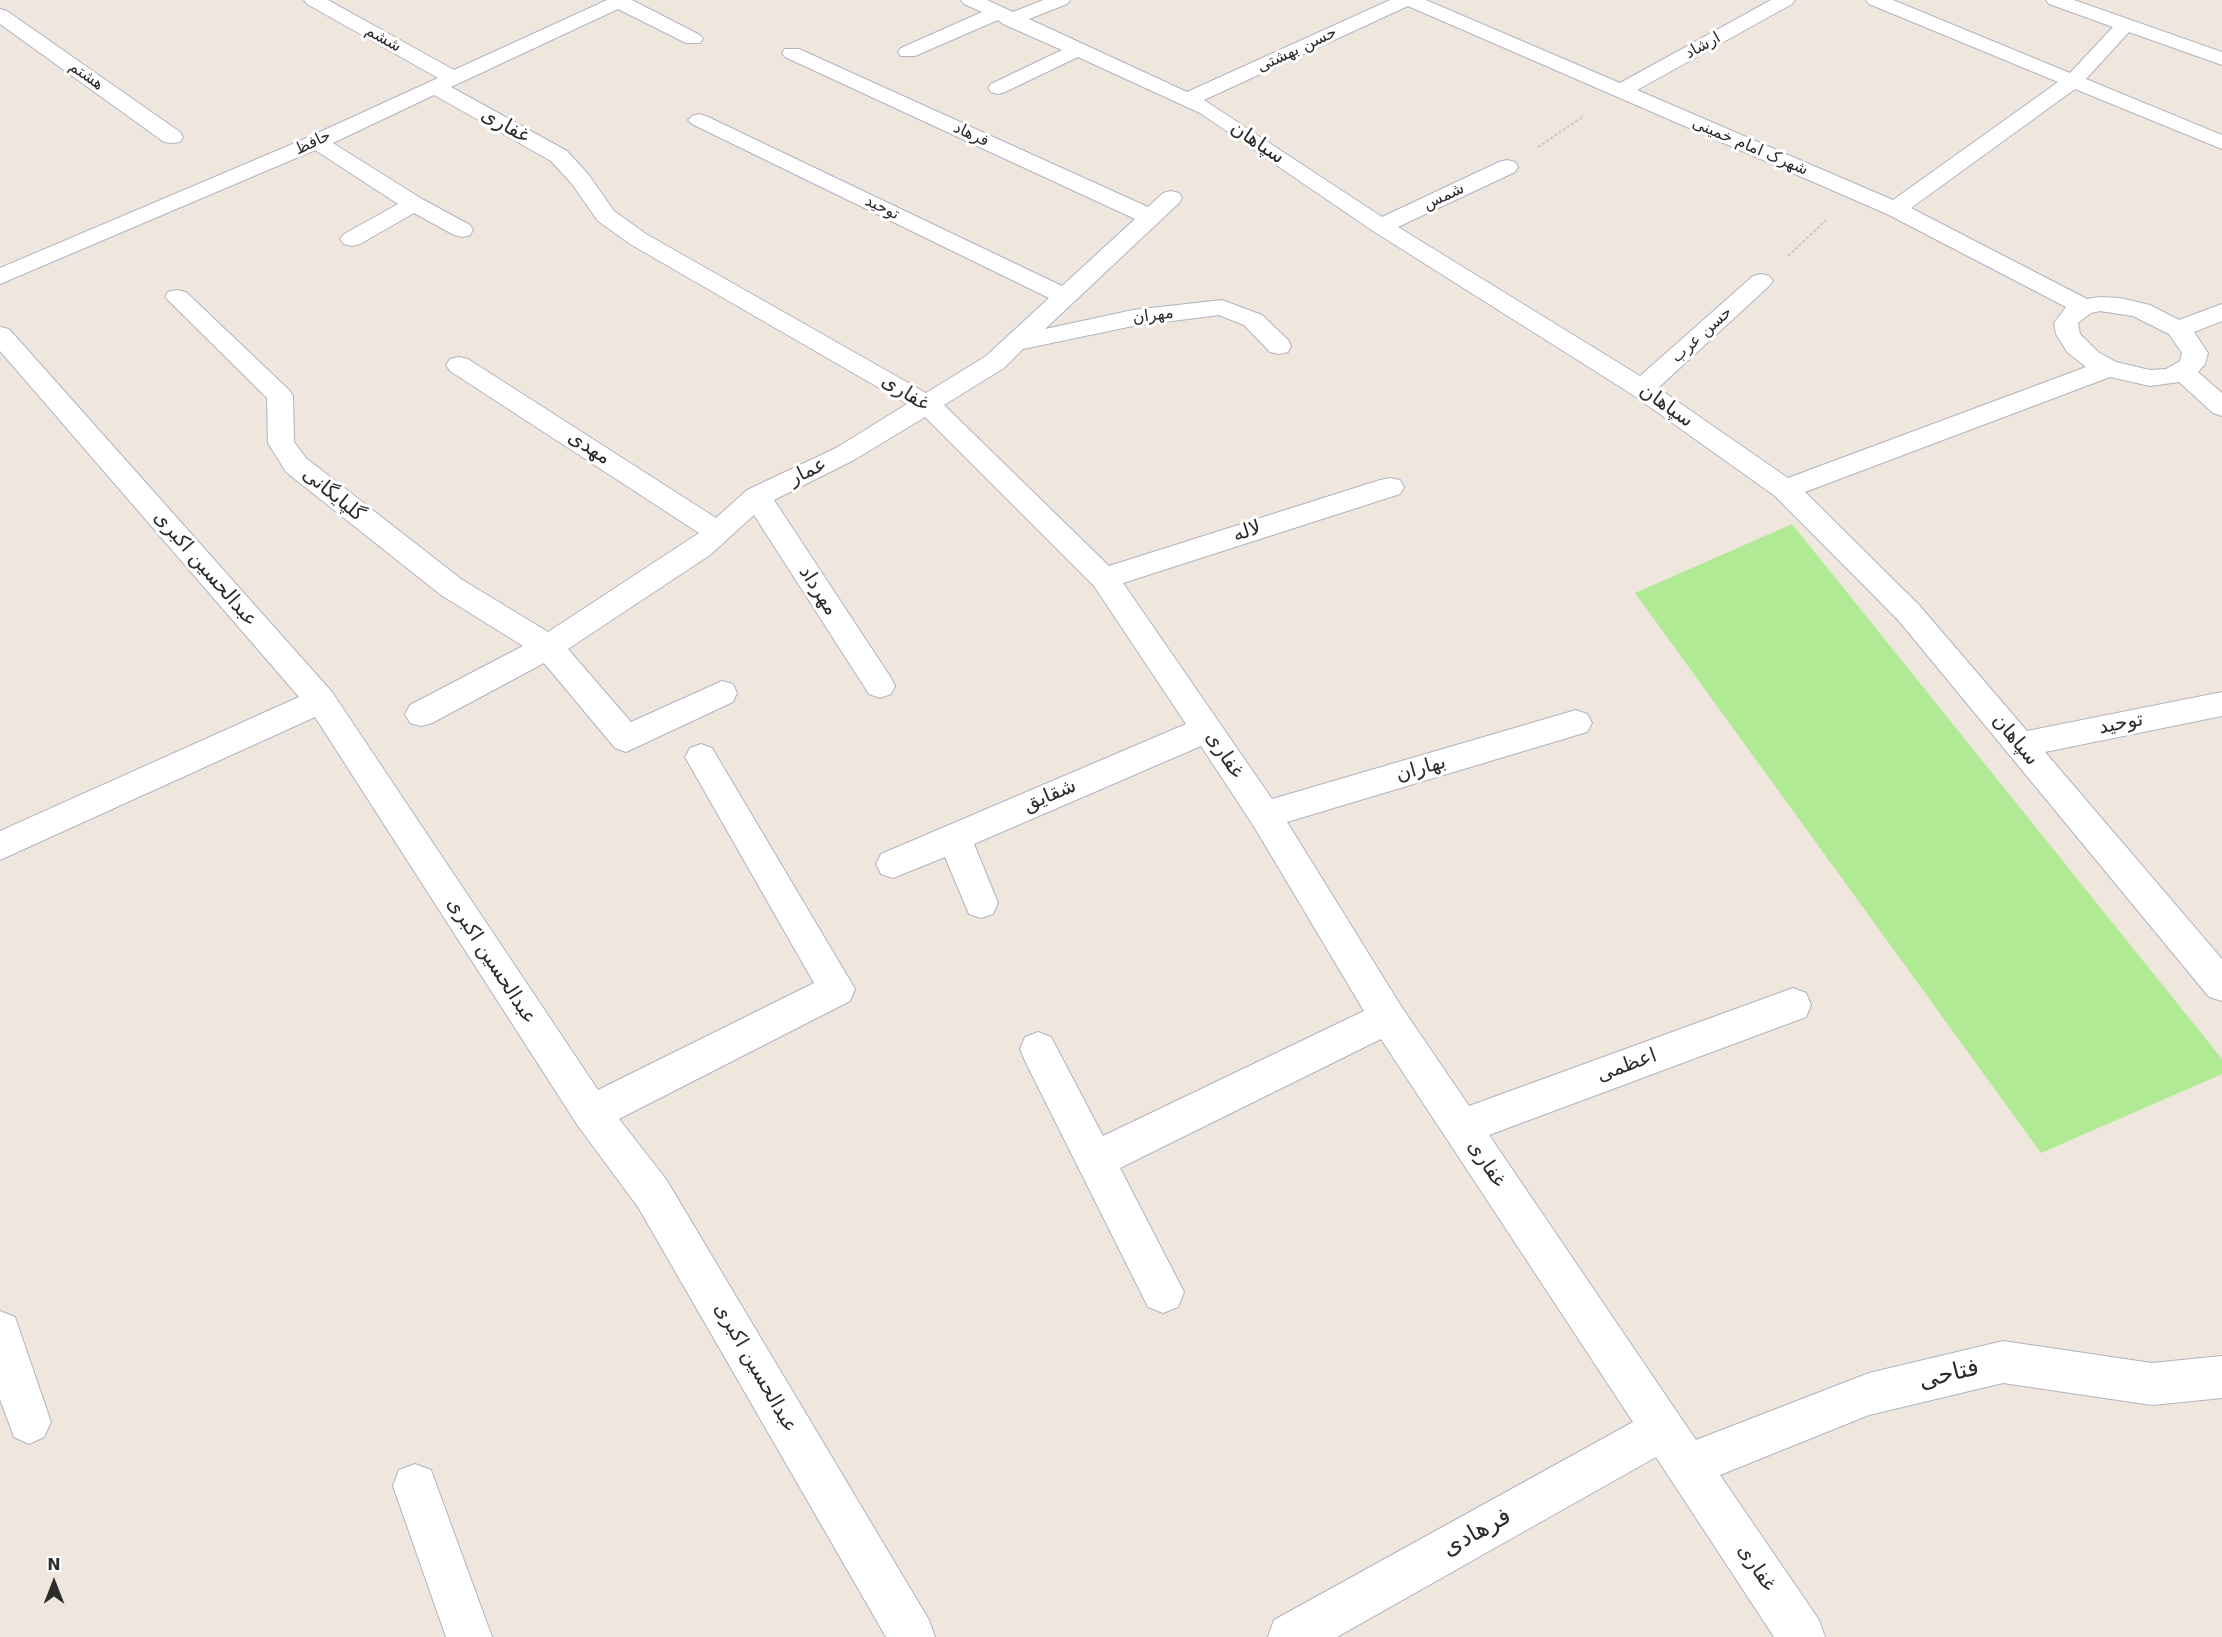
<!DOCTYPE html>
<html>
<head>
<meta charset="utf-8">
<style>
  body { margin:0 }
  #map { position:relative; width:2222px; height:1637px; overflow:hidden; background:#efe7dd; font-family:"DejaVu Sans",sans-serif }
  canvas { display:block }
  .north { position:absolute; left:24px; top:1553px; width:60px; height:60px; -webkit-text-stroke:4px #fff; paint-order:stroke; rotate:0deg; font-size:16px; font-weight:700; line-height:24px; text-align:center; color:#2c2c2c }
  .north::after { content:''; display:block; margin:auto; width:21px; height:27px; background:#2c2c2c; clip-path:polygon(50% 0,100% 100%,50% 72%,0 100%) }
</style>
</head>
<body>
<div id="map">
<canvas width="2222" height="1637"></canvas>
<div class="north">N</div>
</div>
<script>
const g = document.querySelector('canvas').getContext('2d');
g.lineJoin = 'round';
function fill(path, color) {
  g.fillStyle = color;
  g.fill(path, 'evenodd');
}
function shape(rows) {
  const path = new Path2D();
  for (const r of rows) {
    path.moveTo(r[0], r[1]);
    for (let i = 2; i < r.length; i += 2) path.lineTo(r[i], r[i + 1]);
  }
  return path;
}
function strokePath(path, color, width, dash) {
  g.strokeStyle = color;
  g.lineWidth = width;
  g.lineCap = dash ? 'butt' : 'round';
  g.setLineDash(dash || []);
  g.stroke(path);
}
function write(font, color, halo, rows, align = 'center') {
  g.font = font + ' "DejaVu Sans",Vazirmatn,sans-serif';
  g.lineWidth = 6;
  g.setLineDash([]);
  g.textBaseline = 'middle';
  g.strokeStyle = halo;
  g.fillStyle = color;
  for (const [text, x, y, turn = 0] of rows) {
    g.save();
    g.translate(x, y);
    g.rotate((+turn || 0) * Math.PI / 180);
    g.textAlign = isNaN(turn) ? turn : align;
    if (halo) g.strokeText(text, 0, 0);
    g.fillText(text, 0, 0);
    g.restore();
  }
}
fill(shape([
  [1792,524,2222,1059,2222,1074,2041,1153,1635,593]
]), '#b1ea95');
const minor = shape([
  [304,0,328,0,454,70,607,0,632,0,700,35,703,39,700,43,686,43,618,9,451,87,567,151,588,174,614,211,646,234,926,393,986,356,1049,298,692,124,688,120,692,116,699,114,706,116,1062,286,1135,219,785,57,782,53,785,49,799,49,1148,207,1163,193,1171,191,1179,193,1182,198,1179,203,1045,329,1133,310,1222,300,1262,315,1288,340,1291,346,1288,352,1279,354,1270,352,1244,325,1219,315,1133,326,1023,349,1004,368,944,405,1109,566,1380,480,1390,478,1400,480,1404,487,1400,494,1123,583,1272,799,1576,710,1587,714,1592,723,1587,732,1287,822,1401,1006,1469,1106,1793,988,1806,993,1811,1005,1806,1017,1489,1135,1696,1440,1869,1373,2003,1341,2152,1363,2222,1356,2222,1398,2152,1405,2003,1383,1869,1415,1720,1475,1819,1620,1825,1637,1774,1637,1656,1457,1337,1637,1268,1637,1274,1620,1633,1422,1381,1039,1120,1168,1184,1292,1178,1307,1163,1313,1148,1307,1025,1061,1020,1049,1025,1037,1038,1032,1051,1037,1103,1136,1364,1011,1253,825,1201,746,974,844,998,903,993,914,981,918,969,914,945,857,893,878,881,874,876,864,881,854,1186,724,1094,586,925,417,854,460,774,500,891,678,895,686,891,694,880,698,869,694,754,515,710,555,568,649,631,722,722,681,733,684,737,693,733,702,626,752,615,748,544,663,432,723,421,726,410,723,405,714,410,705,523,646,441,595,286,472,268,443,267,398,165,297,168,292,177,290,186,292,289,390,293,396,294,442,306,458,461,579,548,632,699,533,450,371,446,365,450,359,459,357,468,359,716,518,747,490,836,448,907,404,630,244,598,221,572,184,551,161,434,95,333,143,422,199,470,225,473,230,470,235,462,237,454,235,414,213,360,244,352,246,344,244,340,239,344,234,398,204,315,150,0,284,0,268,309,137,438,78,307,4,304,0],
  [961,0,987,0,1013,12,1043,0,1070,0,1067,4,1029,19,1187,92,1390,0,1426,0,1620,83,1771,0,1795,0,1792,4,1637,90,1893,200,2058,82,1869,4,1866,0,1893,0,2070,73,2113,27,2049,4,2046,0,2074,0,2222,52,2222,65,2129,32,2086,79,2222,135,2222,149,2075,89,1911,208,2087,299,2100,297,2120,298,2150,305,2179,320,2222,304,2222,321,2194,332,2208,353,2205,364,2198,372,2222,393,2222,416,2213,413,2179,382,2150,386,2110,377,1805,492,1919,605,2027,731,2222,692,2222,716,2045,752,2222,959,2222,1001,2209,997,1899,621,1775,496,1633,395,1373,231,1200,113,1078,57,1005,92,998,94,991,92,988,88,991,84,1062,50,1003,24,998,20,915,56,901,56,898,52,901,48,982,12,964,4,961,0],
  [1408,6,1887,214,2066,307,2054,323,2056,334,2067,352,2086,367,1788,478,1658,388,1769,286,1773,281,1769,276,1761,274,1753,276,1640,376,1398,227,1515,172,1518,167,1515,162,1507,160,1499,162,1382,217,1204,100,1408,6],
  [2100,311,2133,316,2169,334,2182,353,2180,361,2166,369,2150,370,2116,362,2098,352,2080,334,2078,323,2091,313,2100,311],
  [0,9,7,11,180,132,183,137,180,142,172,143,164,142,0,24,0,9],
  [0,327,9,329,332,692,598,1090,814,983,685,757,690,748,701,744,712,748,855,989,850,1001,619,1119,666,1179,929,1620,935,1637,886,1637,638,1207,578,1126,315,717,0,860,0,831,299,697,0,351,0,327],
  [0,1311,15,1317,51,1422,44,1437,29,1444,14,1437,0,1399,0,1311],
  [415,1464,431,1470,492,1637,446,1637,393,1486,399,1470,415,1464]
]);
strokePath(minor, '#b1b3c1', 2);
strokePath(shape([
  [1538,147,1584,116],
  [1788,256,1826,220]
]), '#c8c8c8', 2, [3, 2]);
fill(minor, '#fff');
write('16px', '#2c2c2c', '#fff', [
  ["ششم",383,39,29],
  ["ارشاد",1703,46,-29],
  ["حسن بهشتی",1297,50,-25],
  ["هشتم",86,76,35],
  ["فرهاد",971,135,25],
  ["حافظ",313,143,-25],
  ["شهرک امام خمینی",1750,147,23],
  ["شمس",1444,197,-25],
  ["توحید",882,208,26],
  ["مهران",1153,316,-8],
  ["حسن عرب",1702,335,-42]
]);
write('20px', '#2c2c2c', '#fff', [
  ["غفاری",505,126,29],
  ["سپاهان",1257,143,34],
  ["غفاری",905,393,32],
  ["سپاهان",1666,406,35],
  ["مهدی",589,448,33],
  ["عمار",808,472,-26],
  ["گلپایگانی",333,495,39],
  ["لاله",1247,532,-18],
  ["عبدالحسین اکبری",205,569,49],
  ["مهرداد",818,591,57],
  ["توحید",2121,724,-11],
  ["سپاهان",2015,740,50],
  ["غفاری",1224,755,56],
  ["بهاران",1421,769,-16],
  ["شقایق",1050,796,-23],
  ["عبدالحسین اکبری",491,961,57],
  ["اعظمی",1627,1066,-20],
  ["غفاری",1486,1164,56],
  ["عبدالحسین اکبری",755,1368,60],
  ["غفاری",1756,1568,56]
]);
write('24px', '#2c2c2c', '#fff', [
  ["فتاحی",1949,1375,-14],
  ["فرهادی",1477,1533,-29]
]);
</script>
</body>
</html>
